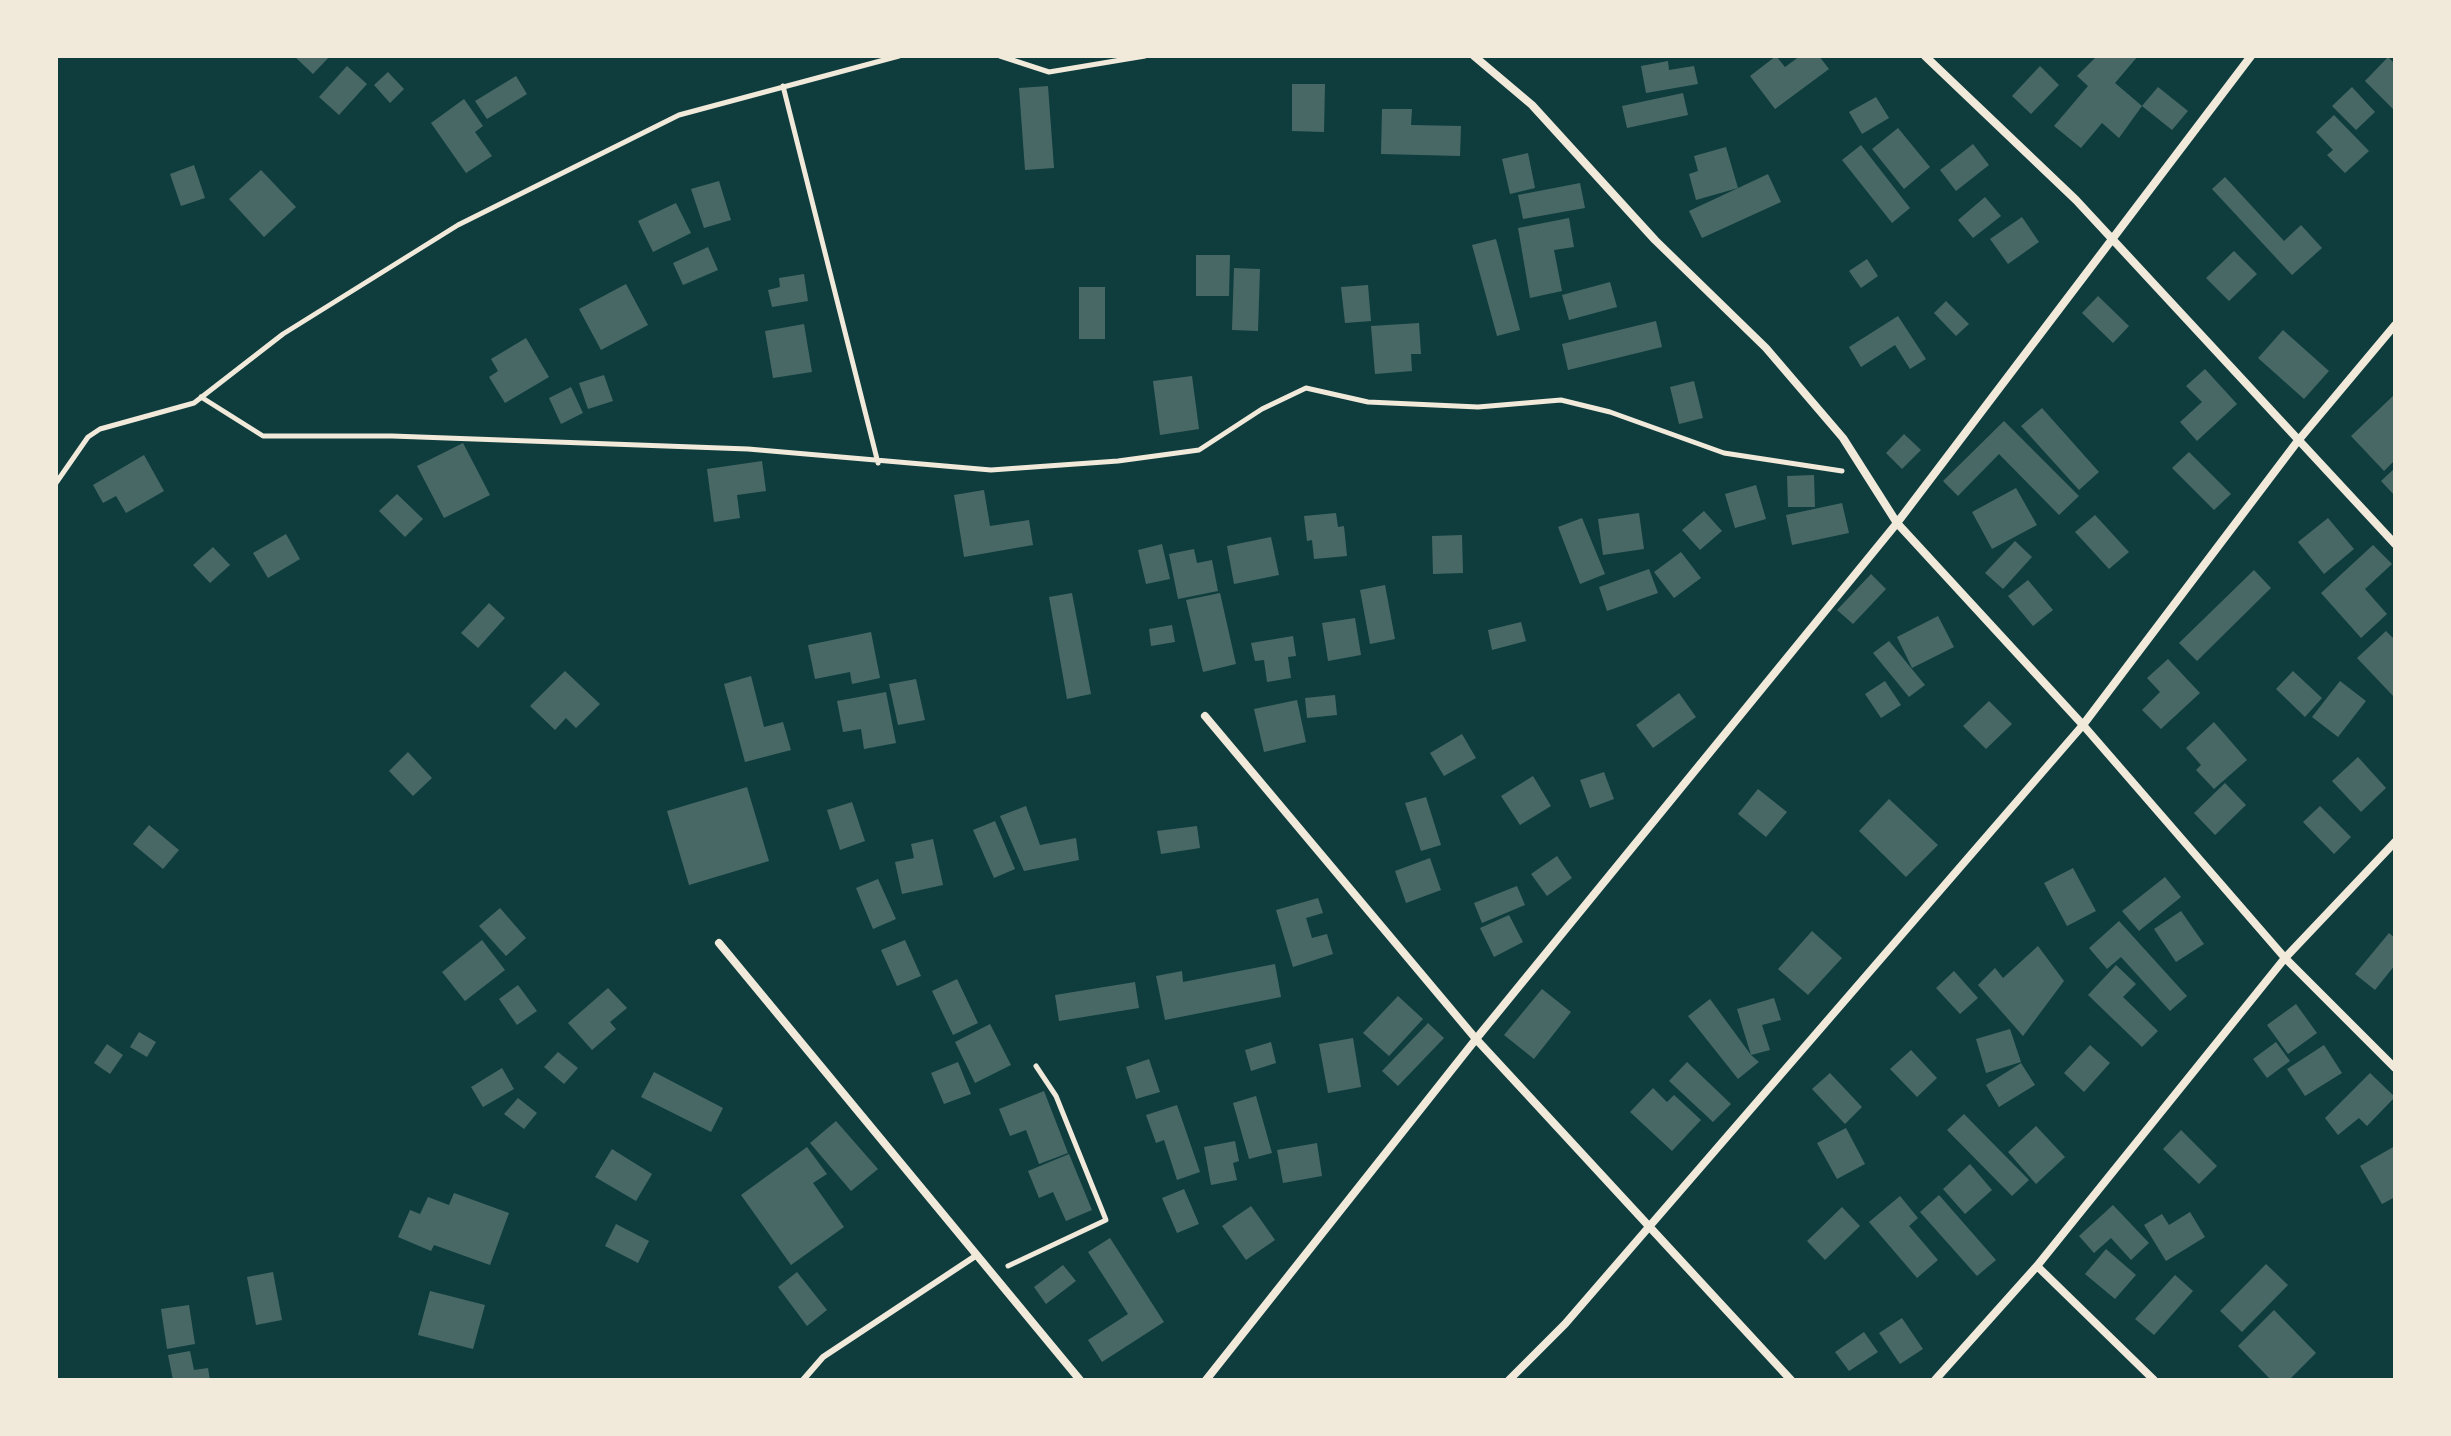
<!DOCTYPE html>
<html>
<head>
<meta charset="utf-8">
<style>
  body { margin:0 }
  #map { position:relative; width:2451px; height:1436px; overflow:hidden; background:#0f3d3e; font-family:"Golos Text",sans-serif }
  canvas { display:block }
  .frame { position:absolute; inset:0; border:58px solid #f1e9da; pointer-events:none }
</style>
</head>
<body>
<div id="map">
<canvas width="2451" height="1436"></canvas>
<div class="frame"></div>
</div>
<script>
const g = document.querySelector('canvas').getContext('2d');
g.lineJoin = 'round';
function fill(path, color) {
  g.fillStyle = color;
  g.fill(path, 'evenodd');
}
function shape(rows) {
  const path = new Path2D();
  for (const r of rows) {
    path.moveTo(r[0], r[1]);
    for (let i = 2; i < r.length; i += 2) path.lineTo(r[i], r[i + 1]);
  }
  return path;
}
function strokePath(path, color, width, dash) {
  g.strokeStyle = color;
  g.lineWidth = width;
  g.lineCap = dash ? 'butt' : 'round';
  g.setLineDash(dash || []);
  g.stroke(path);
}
fill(shape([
  [294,56,330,56,313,74],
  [1776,56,1785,67,1800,56,1819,56,1829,69,1775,109,1750,76],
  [2097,56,2138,56,2115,83,2142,106,2119,138,2102,123,2081,148,2054,126,2088,86,2077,76],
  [2388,57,2395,64,2393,109,2365,81],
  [1668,61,1669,70,1694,66,1698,84,1646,93,1641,66],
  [347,66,367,84,339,115,319,97],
  [2040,66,2059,85,2031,114,2012,96],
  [388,72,404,89,390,103,374,85],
  [516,76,527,94,487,119,475,101],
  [1292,84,1325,84,1324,132,1292,131],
  [1048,86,1054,168,1025,170,1019,88],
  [2158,87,2188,111,2172,130,2142,106],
  [2352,87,2375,112,2356,130,2332,106],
  [1683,93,1688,115,1627,128,1622,106],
  [1876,97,1889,118,1862,134,1849,112],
  [464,99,483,126,475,132,492,156,466,173,431,123],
  [1382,109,1412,109,1411,125,1461,126,1460,156,1381,154],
  [2334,115,2369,151,2345,173,2327,155,2333,150,2316,132],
  [1898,128,1930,167,1904,189,1872,149],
  [1973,144,1989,165,1956,191,1940,170],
  [1861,145,1910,208,1892,223,1842,160],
  [1726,147,1738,188,1696,200,1689,174,1698,171,1694,156],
  [1528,153,1535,188,1510,194,1502,159],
  [194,165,205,198,181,206,170,174],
  [261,170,296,207,264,237,229,199],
  [1768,174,1781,202,1702,238,1689,211],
  [2225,177,2284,241,2301,225,2322,248,2292,275,2212,189],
  [719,181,731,220,704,228,691,189],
  [1580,183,1585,208,1523,219,1518,195],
  [1985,197,2001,216,1973,238,1958,220],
  [676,203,691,233,653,252,638,221],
  [2022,217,2039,242,2008,264,1990,239],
  [1569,218,1574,247,1554,250,1562,291,1530,298,1518,228],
  [1496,239,1520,330,1497,336,1472,245],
  [708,247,718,270,683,285,673,263],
  [2234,251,2257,274,2229,301,2206,278],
  [1196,255,1230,255,1229,296,1196,296],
  [1867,259,1878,276,1861,288,1849,271],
  [1234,268,1260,269,1258,331,1232,330],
  [804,274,808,301,772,307,768,290,780,287,779,278],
  [1610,282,1617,307,1569,320,1562,295],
  [626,284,648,325,601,350,579,309],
  [1368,285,1371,321,1345,323,1341,287],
  [1079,287,1105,287,1105,339,1079,339],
  [2098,296,2129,326,2113,343,2082,313],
  [1946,301,1969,324,1956,336,1934,313],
  [1898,316,1926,359,1910,369,1895,345,1861,367,1849,347],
  [1656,321,1662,347,1568,370,1562,344],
  [1419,323,1421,354,1411,354,1412,371,1375,374,1371,326],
  [804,324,812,372,773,378,765,331],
  [2283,330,2329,371,2304,399,2258,358],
  [526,338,549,377,505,403,489,377,498,371,491,359],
  [2205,369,2237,404,2197,441,2180,422,2202,402,2186,386],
  [604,375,613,401,588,409,579,383],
  [1192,376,1199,429,1160,435,1153,381],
  [1694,381,1703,418,1679,424,1670,387],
  [571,387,583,413,561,424,549,398],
  [2395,394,2395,460,2384,471,2351,436],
  [2042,408,2099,472,2079,490,2021,426],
  [2004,421,2079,496,2059,515,1999,454,1958,496,1943,481],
  [1904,434,1921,450,1902,469,1886,453],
  [463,443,490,495,444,518,417,466],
  [2189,452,2231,494,2214,510,2172,468],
  [144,455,164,491,126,513,116,496,103,503,93,485],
  [762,461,766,491,737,495,740,518,714,522,707,469],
  [2395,468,2395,496,2381,481],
  [1814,475,1815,507,1788,507,1787,476],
  [1756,485,1766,519,1735,528,1725,494],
  [2016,488,2037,525,1992,549,1972,512],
  [984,490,990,526,1029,520,1033,545,964,557,954,495],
  [397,494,423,519,405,537,379,511],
  [1842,503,1849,533,1792,545,1786,515],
  [1704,511,1722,531,1700,550,1682,530],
  [1336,513,1338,527,1344,526,1347,556,1314,559,1312,540,1307,541,1304,516],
  [1639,513,1644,549,1603,555,1598,519],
  [2095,515,2129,552,2109,569,2075,532],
  [1582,518,1605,574,1580,584,1558,527],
  [2328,518,2354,549,2324,574,2298,542],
  [286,534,300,559,268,578,253,553],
  [1462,535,1463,573,1433,574,1432,536],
  [1271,537,1279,575,1234,584,1227,546],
  [2015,541,2032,557,2003,589,1985,573],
  [1162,544,1170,579,1146,584,1138,550],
  [2373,545,2392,564,2365,589,2387,614,2361,638,2321,593],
  [213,547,230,565,210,583,193,565],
  [1194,549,1197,563,1212,560,1218,591,1178,599,1169,554],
  [1681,552,1701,578,1674,598,1654,572],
  [1649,569,1658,593,1607,611,1599,587],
  [2254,570,2271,588,2197,661,2179,643],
  [1871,574,1886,589,1853,624,1837,610],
  [2028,580,2053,610,2033,626,2008,596],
  [1385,585,1395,639,1370,644,1360,590],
  [1072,593,1091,694,1067,699,1049,597],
  [1220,593,1236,664,1203,672,1186,600],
  [489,603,505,618,478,648,461,633],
  [1938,616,1954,647,1912,668,1897,637],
  [1355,618,1361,655,1328,661,1322,623],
  [1521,622,1526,641,1492,650,1488,630],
  [1172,625,1175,642,1151,646,1149,629],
  [2386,631,2395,640,2395,698,2357,658],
  [871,632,880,678,852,684,850,672,815,679,808,645],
  [1293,636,1296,656,1288,657,1291,678,1267,682,1264,660,1255,661,1251,643],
  [1889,641,1925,685,1909,697,1873,653],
  [2168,659,2200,693,2161,729,2142,710,2160,692,2147,678],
  [565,671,600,704,576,728,566,718,555,730,530,706],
  [2293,671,2322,698,2305,717,2276,689],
  [751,676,764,727,783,722,791,750,745,762,724,684],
  [916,679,925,720,898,725,889,684],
  [1885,681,1901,705,1881,718,1865,694],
  [2340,681,2366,701,2338,737,2312,717],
  [886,692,896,743,864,749,861,729,843,732,837,701],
  [1679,693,1696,717,1653,748,1636,725],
  [1335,695,1337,715,1307,718,1305,698],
  [1297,700,1306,742,1264,752,1254,709],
  [1989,701,2012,724,1986,749,1963,726],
  [2214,722,2247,760,2214,789,2196,770,2201,765,2186,748],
  [1462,734,1476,758,1444,776,1430,753],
  [408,752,432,778,413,796,389,771],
  [2358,757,2386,788,2361,812,2332,781],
  [1604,772,1614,799,1590,808,1580,780],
  [1533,776,1551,806,1520,825,1501,796],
  [2225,783,2246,805,2215,835,2194,813],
  [747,787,769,861,689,885,667,811],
  [1758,789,1787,812,1766,837,1738,814],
  [1426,797,1441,845,1421,851,1405,803],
  [1889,799,1938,845,1906,877,1859,831],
  [852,802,865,841,840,850,827,810],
  [1026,806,1040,845,1076,838,1079,860,1024,871,1000,816],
  [2320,806,2351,837,2334,854,2303,822],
  [995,821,1015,869,994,878,973,830],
  [149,825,179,850,163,869,133,844],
  [1197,826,1200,848,1161,854,1157,831],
  [933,839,943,885,902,894,895,862,914,858,911,844],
  [1557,856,1572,878,1547,896,1531,874],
  [1430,858,1441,890,1406,903,1395,871],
  [2073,868,2096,911,2067,926,2044,883],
  [2165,877,2181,897,2139,931,2122,911],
  [878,879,896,919,873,929,856,888],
  [1517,886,1525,905,1482,923,1474,903],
  [1318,898,1323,913,1306,918,1312,938,1327,934,1333,954,1293,967,1276,910],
  [500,908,526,938,506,956,479,926],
  [2181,911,2204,944,2176,962,2154,929],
  [1509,915,1523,942,1494,957,1480,928],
  [2119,921,2187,996,2170,1011,2121,957,2107,969,2089,948],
  [1812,931,1842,958,1808,995,1778,969],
  [2389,933,2395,938,2395,965,2375,990,2355,974],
  [482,940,505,970,465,1001,442,972],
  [905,940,921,976,897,986,881,950],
  [2038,946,2064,981,2023,1036,1978,985,1995,968,2003,978],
  [1275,964,1281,997,1165,1020,1156,976,1182,971,1183,982],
  [2116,965,2136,984,2123,997,2158,1031,2142,1047,2088,995],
  [1954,971,1978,998,1960,1014,1936,988],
  [957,979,978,1023,953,1035,932,991],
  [1135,982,1139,1008,1059,1021,1055,995],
  [518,985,537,1011,517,1025,499,999],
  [608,988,627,1008,610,1022,616,1029,592,1050,568,1023],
  [1542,989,1571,1012,1534,1059,1504,1035],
  [1398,996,1423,1019,1389,1056,1363,1033],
  [1774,998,1781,1020,1762,1025,1770,1050,1751,1055,1759,1062,1738,1079,1688,1016,1710,999,1751,1055,1737,1009],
  [2296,1004,2317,1033,2288,1054,2267,1025],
  [1428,1023,1444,1038,1398,1086,1382,1071],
  [990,1024,1011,1065,975,1083,955,1042],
  [2010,1029,2021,1062,1986,1073,1976,1039],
  [139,1032,156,1042,147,1057,130,1047],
  [1353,1038,1361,1087,1328,1093,1319,1044],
  [1271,1042,1276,1063,1251,1071,1245,1050],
  [2276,1042,2290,1061,2267,1078,2253,1059],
  [107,1044,123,1055,110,1074,94,1063],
  [2090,1045,2110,1063,2084,1092,2064,1073],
  [2324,1045,2342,1073,2305,1096,2287,1069],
  [1911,1050,1937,1078,1917,1097,1890,1069],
  [558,1052,578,1068,564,1084,544,1067],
  [1149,1059,1160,1092,1136,1099,1126,1067],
  [958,1062,971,1094,944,1104,931,1073],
  [1687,1062,1731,1104,1713,1122,1669,1081],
  [2021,1063,2035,1085,1999,1107,1986,1085],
  [502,1068,514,1089,483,1107,471,1087],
  [654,1072,723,1108,711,1132,641,1097],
  [1830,1073,1862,1107,1845,1124,1812,1089],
  [2370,1073,2395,1097,2367,1126,2359,1118,2338,1135,2325,1118],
  [1653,1088,1667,1102,1674,1095,1701,1120,1672,1151,1630,1112],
  [1044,1091,1068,1153,1039,1164,1026,1130,1010,1136,999,1109],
  [1256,1096,1272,1153,1249,1159,1233,1103],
  [518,1098,537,1113,524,1129,504,1114],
  [1177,1105,1200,1172,1177,1180,1164,1140,1156,1143,1146,1115],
  [1964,1114,2029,1180,2012,1196,1947,1130],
  [836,1121,878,1169,851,1191,810,1143],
  [2036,1126,2065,1157,2036,1184,2008,1152],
  [1846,1128,1865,1164,1837,1179,1817,1143],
  [2181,1130,2217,1166,2199,1184,2163,1149],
  [1235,1141,1239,1161,1233,1163,1237,1180,1211,1185,1204,1147],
  [1317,1143,1322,1176,1283,1183,1277,1150],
  [2395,1146,2395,1197,2382,1204,2360,1166],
  [807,1147,827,1174,813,1183,844,1227,791,1265,741,1195],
  [612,1149,652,1174,636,1201,595,1177],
  [1069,1154,1092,1210,1066,1221,1053,1192,1039,1198,1028,1171],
  [1970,1164,1992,1190,1965,1214,1943,1189],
  [1184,1189,1199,1224,1177,1233,1162,1198],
  [454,1193,509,1213,490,1265,434,1245,431,1251,398,1237,410,1210,420,1214,428,1197,449,1205],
  [1939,1195,1996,1260,1977,1276,1920,1212],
  [1900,1196,1918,1218,1909,1226,1938,1260,1917,1278,1869,1222],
  [2113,1205,2149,1243,2131,1260,2111,1238,2094,1253,2079,1236],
  [1251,1206,1275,1240,1246,1260,1222,1226],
  [1842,1207,1860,1226,1825,1260,1807,1241],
  [2190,1212,2205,1237,2166,1261,2144,1225,2162,1214,2169,1225],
  [616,1224,649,1241,638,1263,605,1246],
  [1110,1238,1164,1322,1102,1362,1088,1340,1128,1314,1088,1252],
  [2106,1249,2136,1275,2115,1299,2085,1274],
  [2266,1264,2288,1285,2242,1332,2220,1311],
  [1063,1265,1076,1281,1046,1304,1034,1287],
  [273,1272,282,1320,256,1325,247,1277],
  [797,1272,827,1310,807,1326,778,1287],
  [2175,1275,2193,1291,2154,1335,2135,1319],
  [430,1291,485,1305,473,1349,418,1335],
  [189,1305,195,1344,167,1349,161,1309],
  [2274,1310,2316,1353,2289,1380,2271,1380,2238,1346],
  [1902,1318,1923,1349,1900,1364,1879,1333],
  [1864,1332,1878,1352,1849,1371,1835,1352],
  [190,1351,194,1370,208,1368,210,1380,173,1380,168,1355]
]), '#486865');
strokePath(shape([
  [1000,56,1049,72,1145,56],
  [783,86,878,463],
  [201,397,263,436,392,436,748,449,991,470,1118,461,1199,450,1262,409,1306,388,1368,402,1478,407,1561,400,1610,412,1724,453,1842,471],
  [56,483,88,437,100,429,194,403,283,334,458,225,679,115,899,56],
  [1008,1266,1106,1220,1056,1096,1036,1066]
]), '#f1e9da', 5);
strokePath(shape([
  [803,1380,823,1357,977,1255]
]), '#f1e9da', 6);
strokePath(shape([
  [1474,56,1532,105,1655,240,1766,348,1843,438,1897,523,2083,725,2285,958,2395,1068],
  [1925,56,2076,200,2395,544],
  [1205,716,1476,1039,1791,1380],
  [719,943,1080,1380],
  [2037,1266,2154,1380],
  [1206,1380,1476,1039,1897,523,2251,56],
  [1509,1380,1565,1324,2083,725,2297,442,2395,325],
  [1935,1380,2037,1266,2285,958,2395,842]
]), '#f1e9da', 8);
</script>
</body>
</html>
